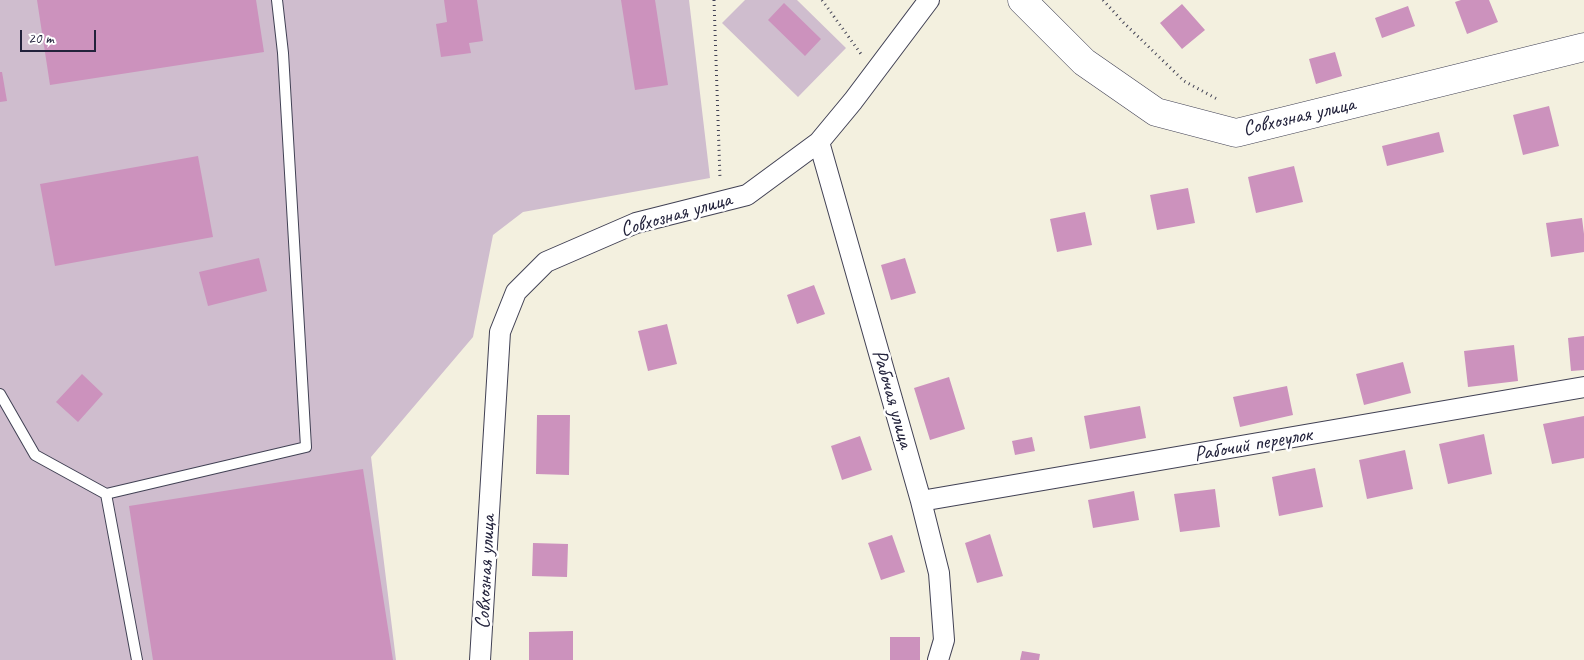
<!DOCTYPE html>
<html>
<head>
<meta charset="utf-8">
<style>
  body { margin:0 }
  #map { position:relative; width:1584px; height:660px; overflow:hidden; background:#f3f0df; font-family:Caveat,sans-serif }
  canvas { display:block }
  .scale { position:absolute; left:20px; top:30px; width:76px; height:22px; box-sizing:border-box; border:2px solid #22223b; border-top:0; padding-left:6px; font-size:15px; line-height:18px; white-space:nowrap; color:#22223b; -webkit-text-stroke:4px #fff; paint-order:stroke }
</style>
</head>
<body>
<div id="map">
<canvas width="1584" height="660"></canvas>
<div class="scale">20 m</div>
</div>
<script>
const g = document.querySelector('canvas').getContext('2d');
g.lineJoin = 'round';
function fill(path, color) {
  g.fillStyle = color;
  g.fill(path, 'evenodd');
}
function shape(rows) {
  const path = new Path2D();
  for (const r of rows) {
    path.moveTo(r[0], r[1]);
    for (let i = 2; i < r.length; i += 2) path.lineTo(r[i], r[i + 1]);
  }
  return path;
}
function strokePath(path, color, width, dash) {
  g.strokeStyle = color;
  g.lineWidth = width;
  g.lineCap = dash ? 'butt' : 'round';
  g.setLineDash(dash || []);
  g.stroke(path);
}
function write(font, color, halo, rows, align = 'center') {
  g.font = font + ' Caveat,sans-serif';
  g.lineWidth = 5;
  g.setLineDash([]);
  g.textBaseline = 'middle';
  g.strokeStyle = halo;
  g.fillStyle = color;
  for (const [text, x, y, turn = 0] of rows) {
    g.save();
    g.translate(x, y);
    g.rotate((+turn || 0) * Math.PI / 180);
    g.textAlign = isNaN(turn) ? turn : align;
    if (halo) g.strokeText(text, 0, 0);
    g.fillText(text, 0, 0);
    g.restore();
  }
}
fill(shape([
  [0,0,689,0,710,178,523,212,493,235,473,337,371,457,396,660,0,660],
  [745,0,797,0,846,48,798,97,722,23]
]), '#cfbdce');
fill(shape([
  [37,0,256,0,264,52,50,85],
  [444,0,477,0,483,41,469,43,471,53,441,57,436,24,447,22],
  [621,0,655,0,668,85,635,90],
  [1461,0,1489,0,1498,22,1467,34,1455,2],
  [784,3,821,39,805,56,768,20],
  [1182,4,1205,30,1182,49,1160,23],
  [1408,6,1415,26,1382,38,1375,18],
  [1335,52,1342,76,1316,84,1309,59],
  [0,72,2,72,7,101,0,102],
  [1549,106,1559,146,1523,155,1513,115],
  [1439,132,1444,152,1387,166,1382,146],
  [198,156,213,237,55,266,40,184],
  [1294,166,1303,202,1256,213,1248,177],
  [1188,188,1195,223,1157,230,1150,195],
  [1085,212,1092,245,1057,252,1050,219],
  [1582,218,1584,234,1584,252,1551,257,1546,223],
  [259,258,267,291,208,306,199,272],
  [905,258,916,293,891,300,881,265],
  [814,285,825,314,797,324,787,295],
  [667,324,677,364,648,371,638,331],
  [1584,336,1584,370,1571,371,1568,338],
  [1514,345,1518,381,1468,387,1464,351],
  [1403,362,1411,393,1364,405,1356,374],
  [82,374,103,394,78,422,56,402],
  [949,377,965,429,930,440,914,388],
  [1287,386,1293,415,1240,427,1233,397],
  [1140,406,1146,438,1090,449,1084,416],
  [537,415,570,415,569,475,536,474],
  [1584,416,1584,458,1552,464,1543,424],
  [1484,434,1492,474,1448,484,1439,444],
  [860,436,872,470,842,480,831,446],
  [1032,437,1035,451,1015,455,1012,441],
  [1405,450,1413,489,1367,499,1359,460],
  [1315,468,1323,507,1279,516,1272,477],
  [363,469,393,660,153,660,129,506],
  [1215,489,1220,527,1180,532,1174,494],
  [1134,491,1139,520,1093,528,1088,500],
  [990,534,1003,576,977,583,965,543],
  [892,535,905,572,881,580,868,543],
  [533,543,568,544,567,577,532,576],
  [573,631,573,660,529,660,529,632],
  [890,637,920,637,920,660,890,660],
  [1022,651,1040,654,1039,660,1020,660]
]), '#cc92bd');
const lane = shape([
  [0,394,35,455,106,494,306,447,283,53,277,0],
  [106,494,137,660]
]);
const street = shape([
  [819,142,921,501,939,573,944,640,938,660],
  [921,501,1584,387],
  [480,660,500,332,516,292,546,262,636,223,747,195,819,142,853,101,929,0]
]);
const secondary = shape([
  [1022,0,1084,62,1156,112,1236,133,1584,47]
]);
strokePath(lane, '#414154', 12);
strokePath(street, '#414154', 22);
strokePath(secondary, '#414154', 29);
strokePath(shape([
  [714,0,720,179],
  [822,0,861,54],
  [1103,0,1124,23,1184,81,1217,99]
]), '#414154', 3, [1, 4]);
strokePath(lane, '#fff', 10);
strokePath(street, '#fff', 20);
strokePath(secondary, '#fff', 28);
write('21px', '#22223b', '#fff', [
  ["Совхозная улица",1299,117,-13],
  ["Совхозная улица",676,215,-16],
  ["Рабочая улица",892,399,74],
  ["Рабочий переулок",1253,445,-10],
  ["Совхозная улица",486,572,-87]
]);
</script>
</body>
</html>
